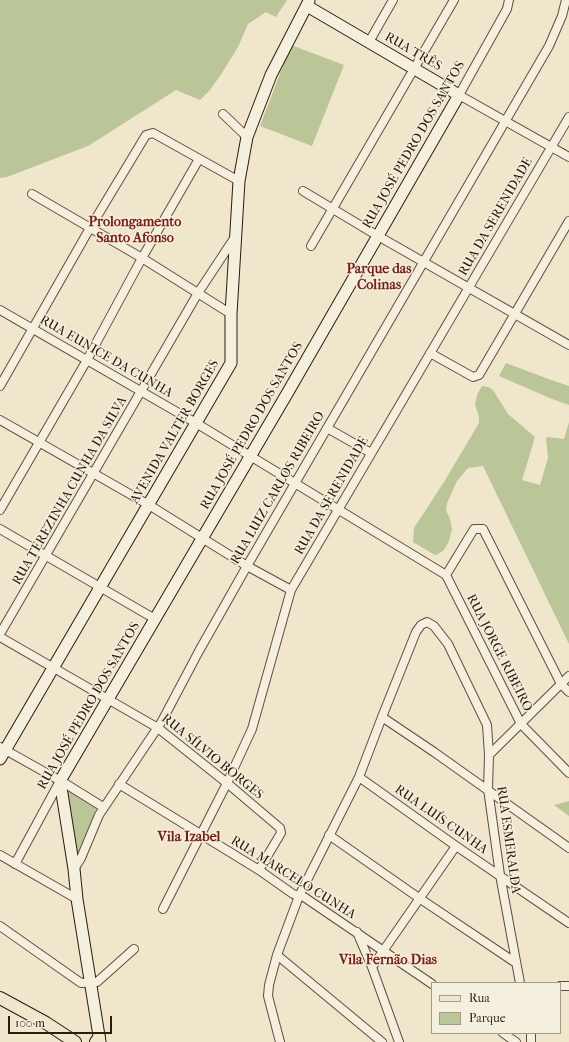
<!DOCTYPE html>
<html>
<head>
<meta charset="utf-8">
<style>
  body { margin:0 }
  #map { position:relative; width:569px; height:1042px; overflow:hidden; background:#f0e6cc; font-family:"IM FELL French Canon",serif }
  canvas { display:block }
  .legend { position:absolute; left:431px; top:982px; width:130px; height:52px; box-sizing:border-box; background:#f5efde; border:1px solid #a59b8b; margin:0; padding:5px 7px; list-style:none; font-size:12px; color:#2d1c0e }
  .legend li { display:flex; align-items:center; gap:8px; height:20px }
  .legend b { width:20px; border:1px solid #a59b8b }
  .scale { position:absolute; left:8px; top:1016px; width:104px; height:18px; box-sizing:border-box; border:2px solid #2d1c0e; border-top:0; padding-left:5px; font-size:12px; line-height:14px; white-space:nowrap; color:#2d1c0e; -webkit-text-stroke:3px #f5efde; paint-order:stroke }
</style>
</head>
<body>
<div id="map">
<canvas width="569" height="1042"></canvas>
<ul class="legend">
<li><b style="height:5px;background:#f0e6cc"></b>Rua</li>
<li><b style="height:11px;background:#bac598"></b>Parque</li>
</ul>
<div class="scale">100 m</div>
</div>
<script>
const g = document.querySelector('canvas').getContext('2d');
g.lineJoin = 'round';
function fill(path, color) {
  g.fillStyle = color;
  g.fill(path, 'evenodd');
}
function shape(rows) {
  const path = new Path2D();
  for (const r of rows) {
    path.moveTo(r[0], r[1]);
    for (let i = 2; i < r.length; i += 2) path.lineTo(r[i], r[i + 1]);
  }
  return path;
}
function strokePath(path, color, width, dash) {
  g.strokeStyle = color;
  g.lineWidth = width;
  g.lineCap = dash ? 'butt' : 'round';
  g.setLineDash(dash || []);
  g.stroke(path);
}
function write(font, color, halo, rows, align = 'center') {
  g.font = font + ' "IM FELL French Canon",serif';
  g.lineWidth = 3;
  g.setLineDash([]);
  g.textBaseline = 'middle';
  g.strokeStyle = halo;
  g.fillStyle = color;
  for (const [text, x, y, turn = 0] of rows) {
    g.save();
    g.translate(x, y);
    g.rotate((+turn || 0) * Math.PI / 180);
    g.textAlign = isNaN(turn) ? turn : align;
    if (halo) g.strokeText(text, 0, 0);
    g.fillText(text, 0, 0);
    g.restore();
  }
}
fill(shape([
  [0,0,287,0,276,17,266,12,248,24,238,47,220,76,210,90,200,100,176,90,88,146,7,177,0,178],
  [291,45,344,65,312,146,260,126],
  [506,363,551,380,569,386,569,405,552,399,499,376],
  [482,386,488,387,493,390,508,414,535,437,522,480,540,485,548,458,546,439,547,437,564,439,569,422,569,644,483,466,468,468,457,481,447,503,446,510,450,519,452,529,449,541,444,550,438,554,435,555,413,542,414,528,444,482,479,423,479,417,475,405,477,395],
  [66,789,97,807,76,857],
  [569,801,569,816,554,805]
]), '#bac598');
const street = shape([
  [509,0,507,9,459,95,569,157],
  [369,42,393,0],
  [223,114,247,137],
  [303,191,378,236,569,345],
  [32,194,142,258,231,314],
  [311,246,454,0],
  [0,310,196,423,446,575],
  [430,353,473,377,479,375,569,221],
  [0,386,90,228,146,135,153,133,239,181],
  [0,420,149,505,247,566,291,590],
  [327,428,371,453],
  [0,510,87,360,142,258,199,159],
  [0,529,155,619],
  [446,575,474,529,483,529,561,684,569,692],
  [446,575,521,724,569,773],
  [0,634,198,293,235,237],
  [0,637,158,728,227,783,280,828,281,833,259,870],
  [382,717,434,752,569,848],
  [0,747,66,784,103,807],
  [489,755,569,676],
  [359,777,456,846,569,923],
  [119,784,259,870,293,894,304,897,432,984],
  [329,835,419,898,516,963],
  [0,855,77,899],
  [15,864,60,781],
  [74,869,81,858,99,815,162,721,199,651,247,566,549,46,562,16,566,0],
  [163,909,227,783,252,729,291,590,569,117],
  [0,926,81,983,97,982,134,949],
  [357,932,372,967,399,1042],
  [277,955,382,1042],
  [372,967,456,846],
  [560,986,569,986],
  [503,1033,516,1042],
  [531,1033,531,1042],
  [280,1042,268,996,269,985,277,955,299,896,359,777,382,717,416,632,421,625,427,622,434,626,448,644,487,725,489,755,488,789,500,875,520,983]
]);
const secondary = shape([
  [0,759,231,363,231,314,239,181,247,137,271,75,309,1],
  [100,1042,77,899,74,869,60,781,288,392,459,95,307,6]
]);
const primary = shape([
  [0,998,46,1023,75,1042],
  [96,1042,99,1038]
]);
strokePath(street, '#5e4e3e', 10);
strokePath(secondary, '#2d1c0e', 13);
strokePath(primary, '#2d1c0e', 14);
strokePath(street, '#f5efde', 8);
strokePath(secondary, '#f5efde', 11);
strokePath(primary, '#f0e6cc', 12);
write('13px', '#2d1c0e', '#f5efde', [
  ["RUA TRÊS",413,52,30],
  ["RUA JOSÉ PEDRO DOS SANTOS",414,145,-60],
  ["RUA DA SERENIDADE",496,217,-60],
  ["RUA EUNICE DA CUNHA",106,357,30],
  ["RUA JOSÉ PEDRO DOS SANTOS",252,426,-60],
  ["AVENIDA VALTER BORGES",175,432,-60],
  ["RUA LUIZ CARLOS RIBEIRO",278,488,-60],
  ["RUA TEREZINHA CUNHA DA SILVA",70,491,-60],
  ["RUA DA SERENIDADE",332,496,-60],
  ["RUA JORGE RIBEIRO",499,653,63],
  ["RUA JOSÉ PEDRO DOS SANTOS",89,706,-60],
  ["RUA SÍLVIO BORGES",212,757,39],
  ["RUA LUÍS CUNHA",441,820,35],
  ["RUA ESMERALDA",508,840,82],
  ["RUA MARCELO CUNHA",293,878,32]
]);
write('bold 14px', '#7a1f14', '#f5efde', [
  ["Prolongamento",135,223],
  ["Santo Afonso",135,239],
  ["Parque das",379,270],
  ["Colinas",379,286],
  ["Vila Izabel",189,838],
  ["Vila Fernão Dias",388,961]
]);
</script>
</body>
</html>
